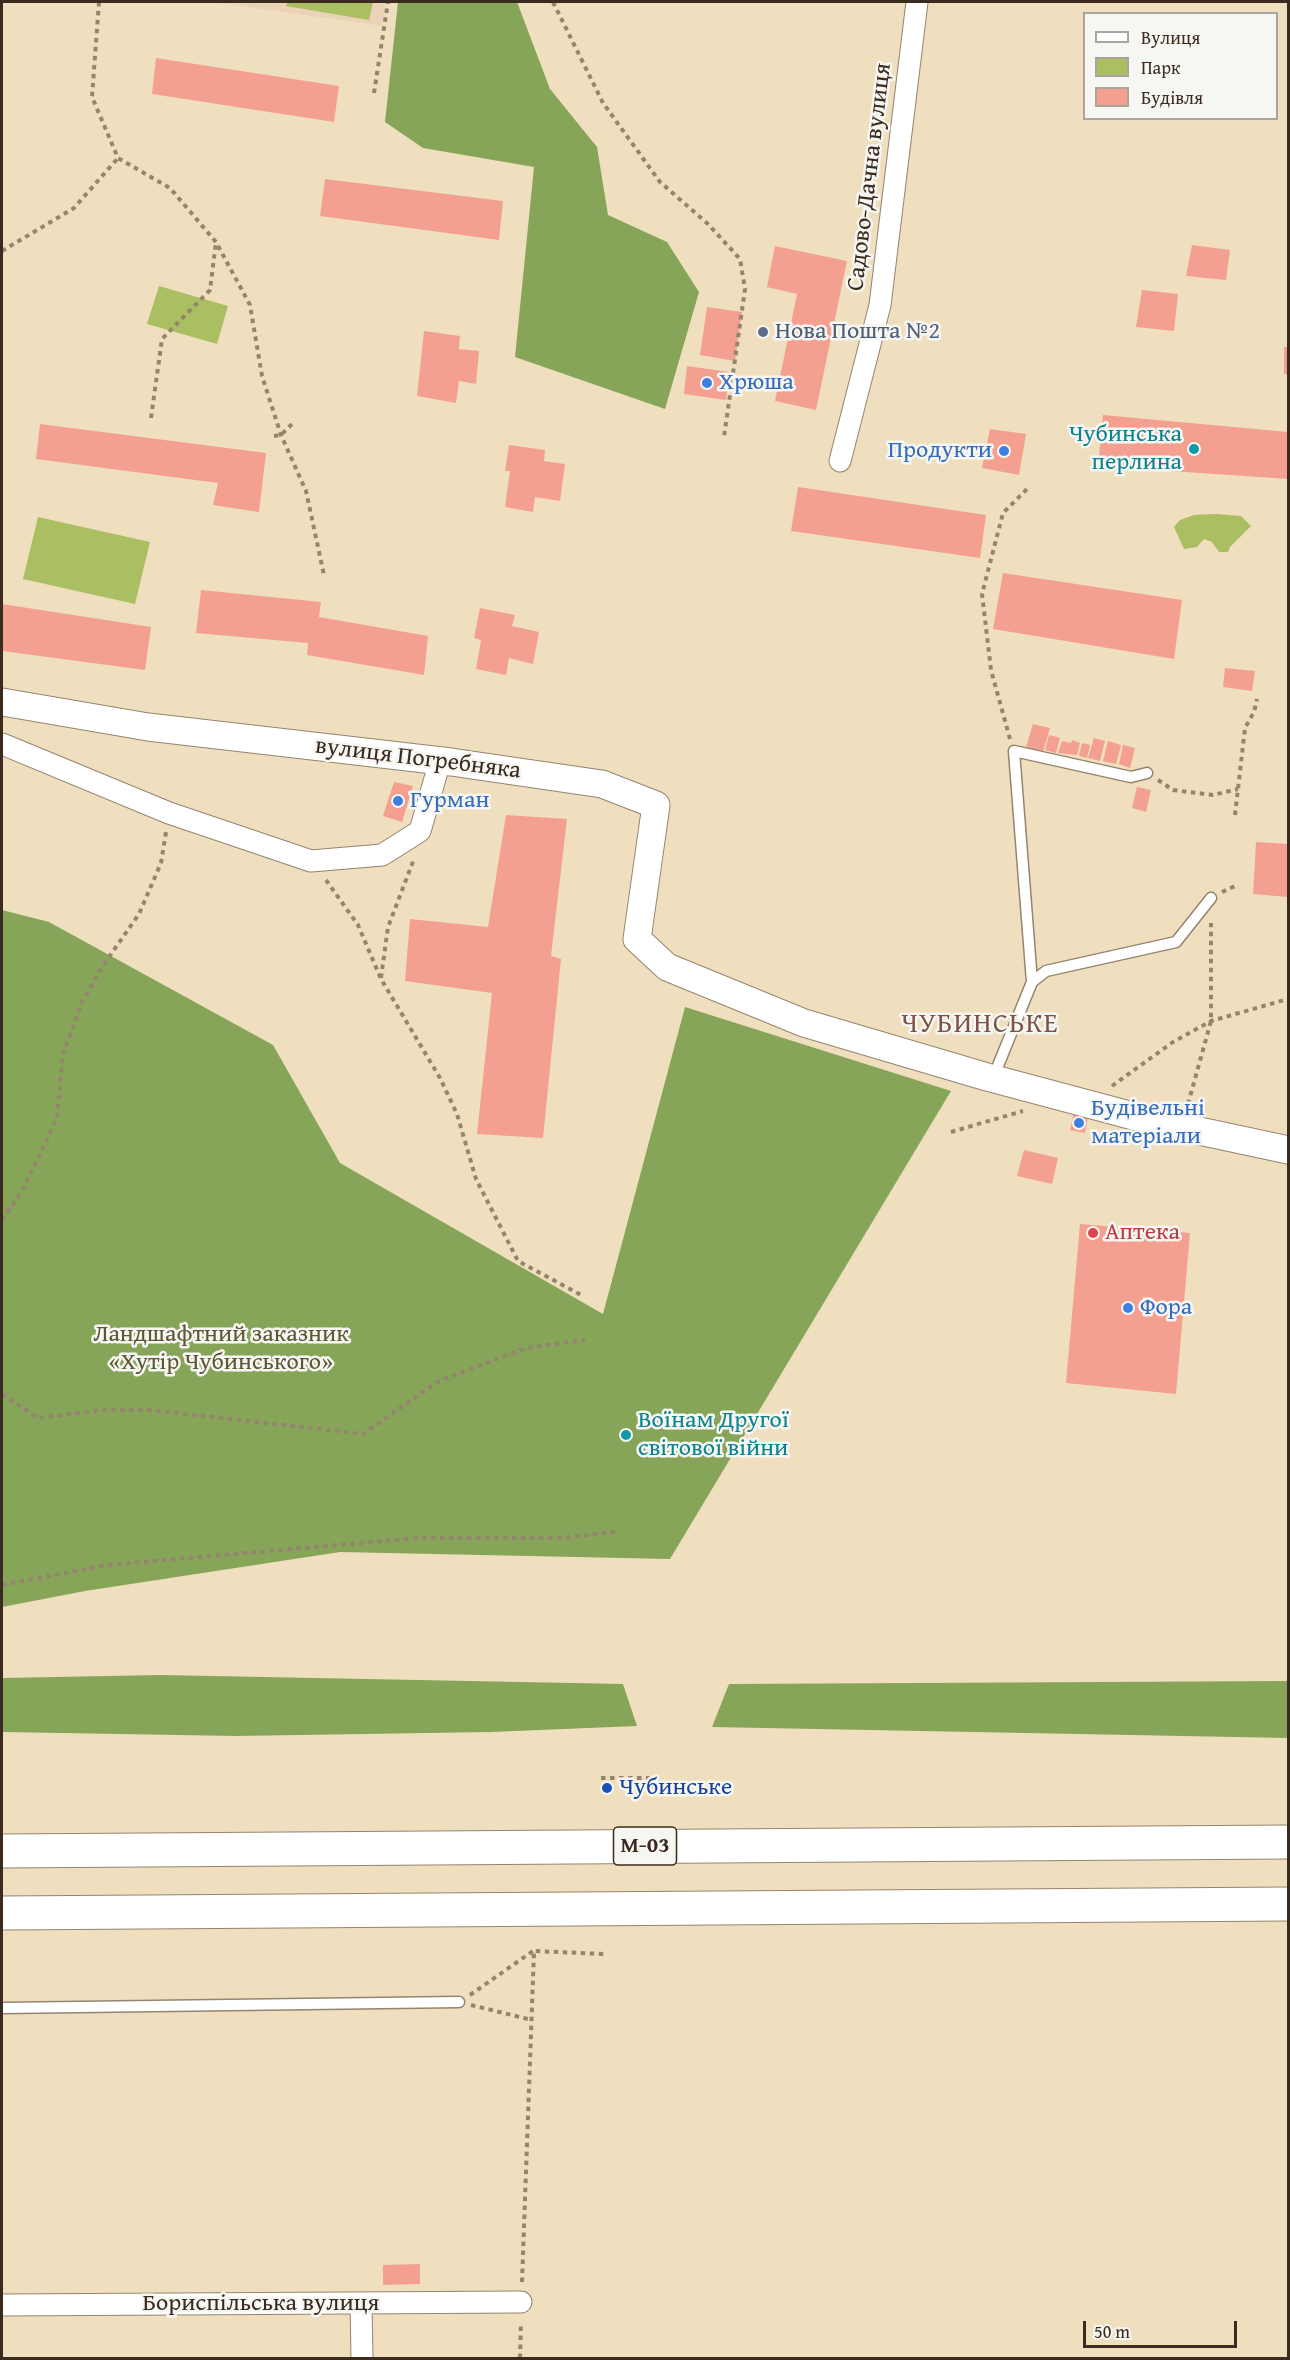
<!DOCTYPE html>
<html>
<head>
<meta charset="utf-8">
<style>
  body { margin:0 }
  #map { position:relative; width:1290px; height:2360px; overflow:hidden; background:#efdfbf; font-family:"Gentium Book Plus",serif }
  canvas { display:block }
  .frame { position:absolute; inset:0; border:3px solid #3b2a1e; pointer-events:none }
  .legend { position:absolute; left:1083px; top:12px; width:195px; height:108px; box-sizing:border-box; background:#f6f6f2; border:2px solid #aba49d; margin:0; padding:8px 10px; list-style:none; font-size:18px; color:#3b2a1e }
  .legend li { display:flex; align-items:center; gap:12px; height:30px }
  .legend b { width:30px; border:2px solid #aba49d }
  .scale { position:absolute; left:1083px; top:2321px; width:154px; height:27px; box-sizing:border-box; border:3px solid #3b2a1e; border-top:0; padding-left:8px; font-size:18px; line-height:21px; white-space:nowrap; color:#3b2a1e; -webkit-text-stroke:4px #f6f6f2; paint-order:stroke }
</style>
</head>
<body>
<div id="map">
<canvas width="1290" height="2360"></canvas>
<div class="frame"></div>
<ul class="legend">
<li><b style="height:8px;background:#fff"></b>Вулиця</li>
<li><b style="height:16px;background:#aabe62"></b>Парк</li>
<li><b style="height:16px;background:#f4a090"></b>Будівля</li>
</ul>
<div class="scale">50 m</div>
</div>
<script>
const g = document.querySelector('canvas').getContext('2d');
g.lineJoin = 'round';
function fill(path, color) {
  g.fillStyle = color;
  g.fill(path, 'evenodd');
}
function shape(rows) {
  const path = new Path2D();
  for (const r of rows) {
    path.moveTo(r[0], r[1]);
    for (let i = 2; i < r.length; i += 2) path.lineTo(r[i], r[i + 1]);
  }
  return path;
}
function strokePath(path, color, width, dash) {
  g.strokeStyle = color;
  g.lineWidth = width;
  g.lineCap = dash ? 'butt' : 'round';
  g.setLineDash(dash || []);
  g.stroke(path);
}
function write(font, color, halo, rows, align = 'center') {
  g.font = font + ' "Gentium Book Plus",serif';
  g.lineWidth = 5;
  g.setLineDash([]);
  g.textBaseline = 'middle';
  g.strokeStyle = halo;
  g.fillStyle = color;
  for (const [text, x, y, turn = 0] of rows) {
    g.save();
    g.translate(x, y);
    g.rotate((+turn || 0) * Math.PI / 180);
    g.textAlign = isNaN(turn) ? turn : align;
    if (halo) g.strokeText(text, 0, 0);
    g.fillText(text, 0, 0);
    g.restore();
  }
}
fill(shape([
  [212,2,386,2,382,26]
]), '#ebd3b8');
fill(shape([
  [287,2,373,2,369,20,286,6],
  [159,286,228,306,217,344,147,324],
  [1216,514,1241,516,1251,526,1230,547,1228,552,1219,552,1212,542,1204,539,1197,547,1184,549,1174,527,1180,520,1194,515],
  [38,517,150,542,135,604,23,579]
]), '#aabe62');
fill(shape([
  [398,2,517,2,550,89,597,147,608,215,667,242,699,292,665,409,515,357,534,167,423,148,385,122],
  [2,910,49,922,273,1045,340,1163,603,1314,685,1007,951,1091,670,1559,340,1552,85,1591,2,1607],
  [161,1675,623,1684,637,1726,491,1732,236,1736,2,1732,2,1678],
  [1288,1681,1288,1738,712,1727,729,1684]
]), '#87a558');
fill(shape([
  [156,58,339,86,334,122,152,94],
  [325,179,503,201,499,240,320,216],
  [1192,245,1230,250,1226,280,1186,276],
  [775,246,847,261,816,410,775,401,797,294,767,287],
  [1142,290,1178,294,1174,331,1136,327],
  [707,307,742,312,735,361,700,355],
  [424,331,460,336,459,349,479,351,476,384,459,381,456,403,417,396],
  [1284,347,1288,347,1288,374,1284,374],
  [687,366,729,372,726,400,684,394],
  [1103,415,1288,432,1288,479,1098,466],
  [40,424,266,453,259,512,213,505,218,483,36,459],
  [990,429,1026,434,1019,475,982,468],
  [509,445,545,450,544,461,565,464,560,501,535,497,533,512,505,507,510,471,505,471],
  [798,487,986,515,980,558,791,531],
  [1003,573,1182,600,1174,659,993,629],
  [201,590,321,602,319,617,428,636,424,675,307,655,308,643,196,633],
  [2,604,151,627,145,670,2,651],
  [480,608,515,615,512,626,539,632,533,664,509,658,506,675,476,669,481,640,474,638],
  [1225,668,1255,671,1252,691,1223,687],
  [1033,724,1050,728,1043,752,1026,747],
  [1049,735,1060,738,1056,753,1045,750],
  [1094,738,1105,741,1100,761,1088,758],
  [1072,740,1080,743,1077,755,1058,753,1062,741,1071,743],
  [1108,741,1121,745,1116,764,1103,761],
  [1082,743,1090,745,1087,758,1079,756],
  [1123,745,1135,748,1130,768,1119,764],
  [394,782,413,786,402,822,383,816],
  [1137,787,1151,790,1146,812,1132,808],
  [506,815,567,819,551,956,561,959,543,1138,477,1134,492,993,405,981,410,919,488,927],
  [1256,842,1288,844,1288,897,1253,894],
  [1074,1113,1088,1116,1085,1133,1070,1130],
  [1024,1150,1058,1158,1052,1184,1017,1176],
  [1080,1224,1190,1233,1176,1394,1066,1383],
  [420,2264,420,2284,383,2285,383,2265]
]), '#f4a090');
const service = shape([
  [1032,982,1046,971,1176,942,1211,898],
  [993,1078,1032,982,1014,751,1131,777,1147,773],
  [2,2008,459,2002]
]);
const minor = shape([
  [840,461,880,305,917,2],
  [2,744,169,813,311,861,382,855,420,831,440,761],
  [361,2304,362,2358],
  [2,2305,521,2302]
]);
const tertiary = shape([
  [2,702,148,727,451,762,602,784,656,805,637,939,667,967,804,1023,987,1077,1148,1120,1288,1150]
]);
const motorway = shape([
  [2,1851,1288,1842],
  [2,1913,1288,1904]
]);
strokePath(service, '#95846e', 13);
strokePath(minor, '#95846e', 23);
strokePath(tertiary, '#95846e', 29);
strokePath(motorway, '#95846e', 35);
strokePath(shape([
  [99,2,92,97,118,158,170,188,216,242,250,305,262,376,281,435,306,491,324,575],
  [553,2,603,103,660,182,708,224,740,259,745,289,724,437],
  [374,93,388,2],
  [2,251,74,208,118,158],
  [151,418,162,339,210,290,216,242],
  [274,436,281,435,294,422],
  [1010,739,991,670,982,594,1003,513,1028,488],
  [1158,780,1173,790,1213,795,1238,789],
  [1235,815,1245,728,1254,712,1257,699],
  [326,880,358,925,381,979,440,1078,457,1114,476,1179,518,1261,581,1295],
  [1222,892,1235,886],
  [381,978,388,927,414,859],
  [1112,1086,1173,1042,1211,1021,1288,999],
  [1188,1104,1211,1021,1211,923],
  [951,1132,1023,1111],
  [2,1220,23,1189,57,1118,63,1054,82,1002,102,967,139,914,161,863,166,832],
  [2,1394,38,1418,101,1410,150,1410,363,1434,439,1381,526,1348,585,1340],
  [2,1585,107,1565,419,1538,563,1538,618,1531],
  [601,1778,656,1778],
  [470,1995,533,1951],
  [471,2005,532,2020],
  [522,2282,534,1951,604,1954],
  [520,2358,521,2322]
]), '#95846e', 4, [4.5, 4.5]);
strokePath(service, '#fff', 10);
strokePath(minor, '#fff', 21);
strokePath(tertiary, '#fff', 27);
strokePath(motorway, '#fff', 33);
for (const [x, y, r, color] of [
  [763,332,6,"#5c6f8a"],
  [707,383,6,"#3f7fe0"],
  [1194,449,6,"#0f9aa8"],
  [1004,451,6,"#3f7fe0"],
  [398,801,6,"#3f7fe0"],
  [1079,1123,6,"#3f7fe0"],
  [1093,1233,6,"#e0444e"],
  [1128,1308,6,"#3f7fe0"],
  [626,1435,6,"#0f9aa8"],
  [607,1788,6,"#1a4fb4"]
]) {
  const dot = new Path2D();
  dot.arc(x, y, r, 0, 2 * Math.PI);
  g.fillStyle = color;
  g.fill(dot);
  strokePath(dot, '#f6f6f2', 2);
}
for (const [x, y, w] of [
  [645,1846,63]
]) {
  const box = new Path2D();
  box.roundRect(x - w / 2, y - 19, w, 38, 4.5);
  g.fillStyle = '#f6f6f2';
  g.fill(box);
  strokePath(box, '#3b2a1e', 1.5);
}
write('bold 22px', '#3b2a1e', null, [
  ["М-03",645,1846]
]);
write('24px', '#3b2a1e', '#f6f6f2', [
  ["Садово-Дачна вулиця",870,177,-83],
  ["вулиця Погребняка",418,759,7],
  ["Бориспільська вулиця",261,2304]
]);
write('24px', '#4e5e75', '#f6f6f2', [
  ["Нова Пошта №2",775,332]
], 'left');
write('24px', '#366cbe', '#f6f6f2', [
  ["Хрюша",719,383],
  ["Продукти",992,451,"right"],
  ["Гурман",410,801],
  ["Будівельні",1091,1109],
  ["матеріали",1091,1137],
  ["Фора",1140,1308]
], 'left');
write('24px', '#0d838f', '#f6f6f2', [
  ["Чубинська",1182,435],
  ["перлина",1182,463],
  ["Воїнам Другої",638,1421,"left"],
  ["світової війни",638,1449,"left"]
], 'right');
write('24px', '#be3a42', '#f6f6f2', [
  ["Аптека",1105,1233]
], 'left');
write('24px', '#5c5632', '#f6f6f2', [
  ["Ландшафтний заказник",221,1335],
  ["«Хутір Чубинського»",221,1363]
]);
write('24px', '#164399', '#f6f6f2', [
  ["Чубинське",619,1788]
], 'left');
g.letterSpacing = '1.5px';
write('27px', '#7c5346', '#f6f6f2', [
  ["ЧУБИНСЬКЕ",980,1025]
]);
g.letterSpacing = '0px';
</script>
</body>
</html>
